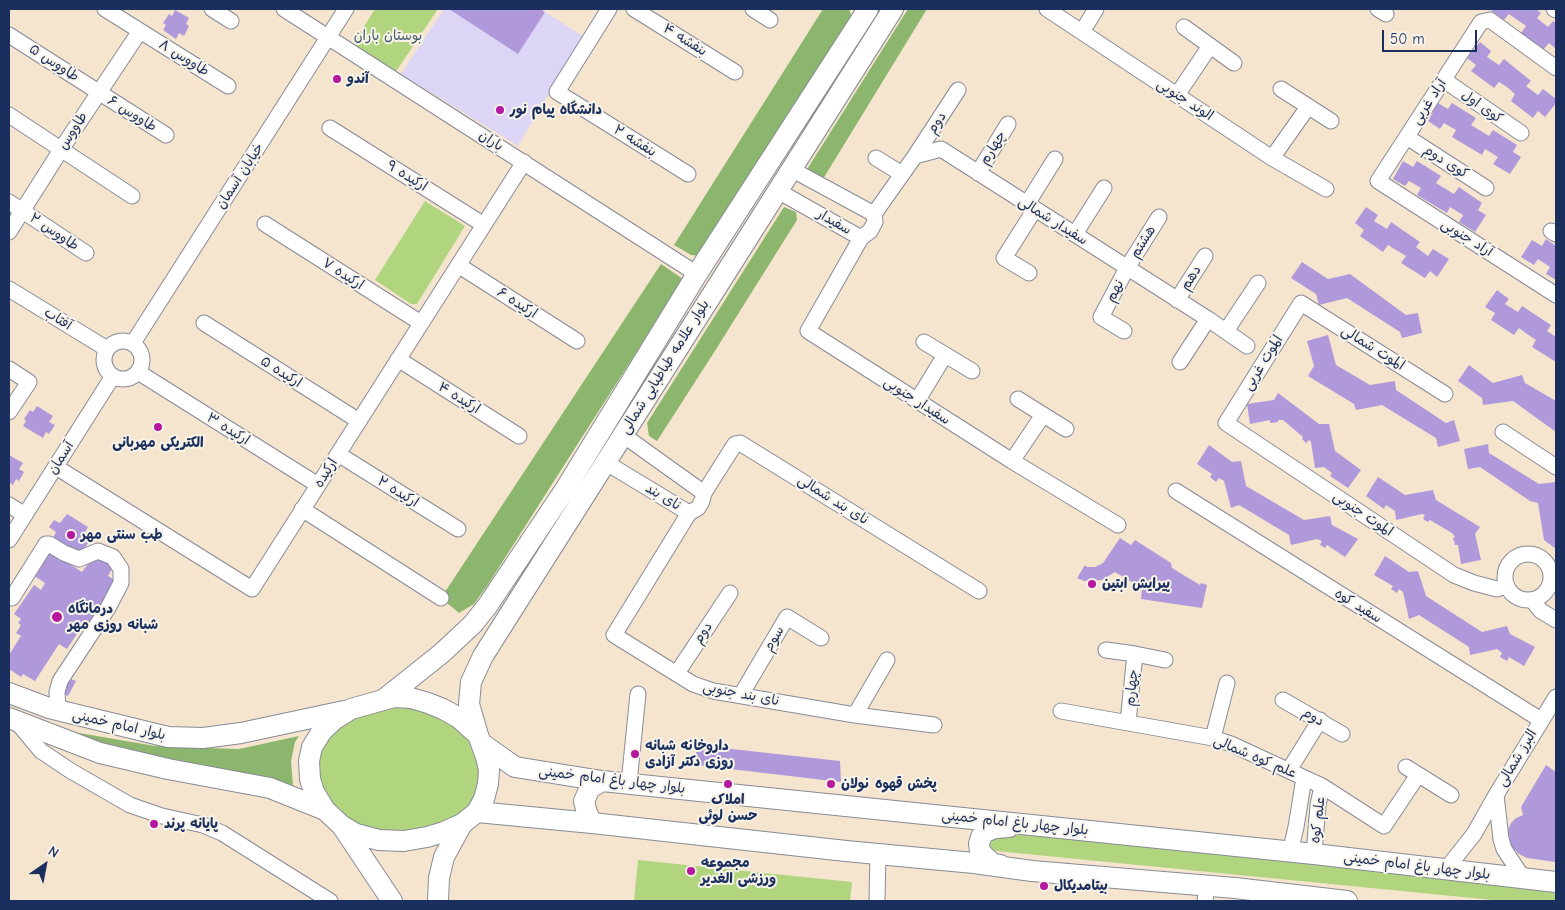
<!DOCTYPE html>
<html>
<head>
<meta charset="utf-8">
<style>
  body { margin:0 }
  #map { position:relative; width:1565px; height:910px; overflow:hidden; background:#f5e5ce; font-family:"Comic Neue",sans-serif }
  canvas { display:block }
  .frame { position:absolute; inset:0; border:10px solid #1b2f5e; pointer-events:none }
  .north { position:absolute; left:20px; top:840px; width:50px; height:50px; -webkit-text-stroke:4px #f7f3e8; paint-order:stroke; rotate:33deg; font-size:14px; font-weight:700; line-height:20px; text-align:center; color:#1b2f5e }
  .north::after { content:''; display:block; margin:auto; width:18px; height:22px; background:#1b2f5e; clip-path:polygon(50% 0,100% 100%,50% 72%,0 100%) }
  .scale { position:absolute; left:1382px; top:30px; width:95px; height:22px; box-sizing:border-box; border:2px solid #1b2f5e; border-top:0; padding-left:6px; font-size:15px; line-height:18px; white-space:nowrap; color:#1b2f5e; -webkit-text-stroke:4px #f7f3e8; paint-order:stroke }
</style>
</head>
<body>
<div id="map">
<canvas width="1565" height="910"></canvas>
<div class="frame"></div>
<div class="north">N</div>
<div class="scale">50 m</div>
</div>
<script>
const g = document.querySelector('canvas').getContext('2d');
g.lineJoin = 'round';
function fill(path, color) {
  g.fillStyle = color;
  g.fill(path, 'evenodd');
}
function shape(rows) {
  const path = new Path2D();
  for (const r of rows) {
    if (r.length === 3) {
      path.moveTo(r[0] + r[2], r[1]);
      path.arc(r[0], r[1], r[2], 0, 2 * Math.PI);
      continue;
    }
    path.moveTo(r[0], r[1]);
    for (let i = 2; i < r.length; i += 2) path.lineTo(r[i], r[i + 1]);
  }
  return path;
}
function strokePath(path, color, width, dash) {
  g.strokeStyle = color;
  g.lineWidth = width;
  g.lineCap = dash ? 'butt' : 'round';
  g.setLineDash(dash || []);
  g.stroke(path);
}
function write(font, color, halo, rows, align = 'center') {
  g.font = font + ' "Comic Neue","Playpen Sans Arabic",sans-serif';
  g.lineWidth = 4;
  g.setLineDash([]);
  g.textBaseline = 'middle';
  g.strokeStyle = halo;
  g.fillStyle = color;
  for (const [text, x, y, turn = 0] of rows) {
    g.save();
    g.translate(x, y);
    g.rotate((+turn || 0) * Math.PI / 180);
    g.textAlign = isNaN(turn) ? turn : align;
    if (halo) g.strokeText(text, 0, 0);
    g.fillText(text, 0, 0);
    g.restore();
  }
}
fill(shape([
  [444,9,540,9,583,36,518,146,401,74]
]), '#ddd5f6');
fill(shape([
  [375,9,438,9,395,73,353,44],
  [425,201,465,226,417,304,411,304,375,280],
  [402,706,424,709,449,720,471,739,479,759,481,780,474,804,454,820,421,832,385,834,351,825,320,789,318,753,332,733,355,717,379,709],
  [1001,830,1556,890,1556,901,1503,901,996,851,985,845],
  [638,860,852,882,850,901,634,901]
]), '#b0d57e');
fill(shape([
  [823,9,849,9,853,21,700,256,691,255,674,245],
  [908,9,927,9,823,179,806,171],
  [784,207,796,212,797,220,713,354,657,441,649,436,647,423],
  [661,264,683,279,487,586,474,604,459,613,441,598],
  [44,727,155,746,206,748,239,749,299,736,295,742,291,761,293,786,145,758]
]), '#8cb66d');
fill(shape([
  [449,9,540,9,545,12,518,54],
  [1489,9,1536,9,1541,13,1537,18,1548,27,1553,21,1556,23,1556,49,1549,43,1543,50,1521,33,1526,26,1509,14,1504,20],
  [175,10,189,18,186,24,189,26,184,36,179,33,176,39,163,30,166,25,163,23,169,14,172,16],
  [1480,42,1491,51,1487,57,1499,65,1504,59,1531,81,1526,86,1538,95,1543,89,1556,99,1556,103,1545,117,1538,111,1533,118,1511,101,1515,94,1507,87,1499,82,1494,88,1471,71,1476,65,1467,58],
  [1438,103,1448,109,1452,103,1476,118,1471,125,1489,136,1493,130,1517,145,1513,152,1521,157,1510,174,1493,164,1498,157,1485,149,1482,155,1452,137,1456,130,1444,123,1440,129,1428,121],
  [1403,161,1413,167,1417,161,1441,176,1436,183,1454,194,1459,187,1482,203,1478,210,1486,215,1475,232,1459,222,1463,215,1450,207,1447,213,1417,195,1421,188,1409,181,1405,186,1393,179],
  [1366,207,1378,215,1374,221,1387,229,1391,222,1420,242,1416,247,1428,256,1433,249,1449,259,1437,277,1430,271,1425,278,1401,263,1406,256,1388,245,1383,252,1360,236,1364,230,1355,223],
  [1546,239,1556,246,1556,280,1546,274,1550,267,1538,259,1534,265,1521,257,1532,240,1542,246],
  [1302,262,1328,279,1350,274,1406,315,1418,313,1422,333,1402,338,1400,332,1347,298,1319,305,1316,294,1291,278],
  [1497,290,1509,299,1505,304,1518,312,1522,306,1551,325,1547,331,1556,337,1556,362,1532,347,1536,340,1527,334,1519,328,1514,335,1491,320,1495,313,1485,307],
  [1328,335,1336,365,1370,385,1395,381,1396,390,1446,423,1454,420,1460,441,1438,447,1436,438,1382,405,1356,410,1354,404,1308,376,1314,366,1307,341],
  [1469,365,1493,383,1522,375,1525,383,1556,401,1556,432,1513,401,1483,405,1482,398,1458,381],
  [1278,393,1319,424,1329,424,1335,451,1361,470,1348,488,1330,476,1332,473,1324,467,1315,468,1311,442,1309,440,1306,443,1302,439,1303,437,1283,420,1278,420,1278,422,1270,423,1270,420,1250,424,1247,404,1274,400],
  [37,406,53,416,49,422,55,425,49,434,46,432,43,438,23,426,26,421,24,419,30,410,33,412],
  [1488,444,1489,453,1539,484,1556,482,1556,549,1544,540,1538,503,1530,501,1480,467,1468,469,1464,449],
  [1209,445,1232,462,1241,461,1246,486,1304,520,1330,516,1332,525,1358,539,1345,557,1327,545,1325,548,1320,545,1322,541,1317,539,1291,545,1289,535,1239,505,1231,508,1224,481,1219,478,1216,482,1210,477,1212,474,1197,464],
  [9,455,23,463,19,469,24,472,19,481,16,479,13,485,9,482],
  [1378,477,1405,495,1433,490,1436,500,1480,527,1475,534,1481,560,1461,564,1458,545,1455,545,1453,538,1455,537,1452,533,1430,520,1428,522,1423,519,1425,515,1422,514,1396,520,1395,511,1386,505,1384,509,1366,496],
  [67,514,88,527,85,533,92,537,81,554,73,548,72,550,53,538,56,532,49,527,54,520,60,523],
  [1120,538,1131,545,1135,540,1171,563,1172,568,1200,585,1201,583,1207,585,1202,608,1141,599,1142,588,1115,572,1102,580,1084,581,1077,578,1085,565,1087,567,1095,567,1103,563],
  [49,551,82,572,94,555,113,567,108,576,116,581,100,605,102,606,89,626,84,623,67,649,59,644,35,681,23,674,21,677,9,669,9,655,21,636,16,633,21,625,18,623,21,619,14,614,34,585,41,590,45,583,33,575],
  [1385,556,1409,572,1418,571,1426,596,1482,632,1507,626,1510,634,1535,647,1524,666,1509,657,1507,661,1500,657,1502,653,1497,649,1470,655,1469,647,1419,615,1409,619,1403,592,1399,589,1397,593,1391,589,1393,586,1374,575],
  [68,678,76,681,68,696,61,693],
  [696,745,840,761,841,782,696,765],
  [1546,765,1556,772,1556,862,1527,858,1519,854,1511,846,1508,830,1511,823,1516,818,1523,815,1521,807]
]), '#b099da');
const minor = shape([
  [105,9,228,86],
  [212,9,231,21],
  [284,9,697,274],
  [609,9,557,92,688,174],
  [634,9,735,72],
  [753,9,770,20],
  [1047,9,1272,158,1326,189],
  [1378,9,1386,14],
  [1554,9,1556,10],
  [1184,27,1234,63],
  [1082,32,1096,9],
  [9,35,166,135],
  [1556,68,1490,20,1481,22,1378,181,1556,295],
  [1444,80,1521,133],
  [1281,89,1331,121],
  [1177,95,1210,46],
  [9,115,132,196],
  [330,128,484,225],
  [1407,137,1486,188],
  [915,156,958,90],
  [876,158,902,174],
  [1272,158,1308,107],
  [978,173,1008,124],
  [778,191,861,238,870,231,875,222,874,214,791,169],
  [9,202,86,253],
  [1027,204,1055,159],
  [874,214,915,156,941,149,1208,319,1247,346],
  [265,224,421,323],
  [1551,231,1556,234],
  [9,232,64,145,140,31],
  [1075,234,1104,188],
  [861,238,808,331,1012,461,1118,525],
  [458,265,577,341],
  [1029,273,1004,258,1035,209],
  [9,289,107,349],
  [1177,300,1205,256],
  [204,323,359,421],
  [1124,331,1101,317,1127,268,1159,217],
  [1226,331,1258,283],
  [123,360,19],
  [924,342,972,371],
  [133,343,346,9],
  [398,359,519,436],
  [1180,362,1208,319],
  [9,369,29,382,9,412],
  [138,372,318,485],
  [1445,394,1301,303,1226,423,1454,575,1474,583,1497,589,1506,586],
  [1018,399,1066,429],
  [917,401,945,355],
  [1503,432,1556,467],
  [338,454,458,529],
  [1012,461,1043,415],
  [605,462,689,513,698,508,702,501,704,493,623,435],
  [56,467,252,589,524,162],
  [1176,491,1541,720],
  [704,493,735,444,740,443,979,591],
  [9,505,25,515],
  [302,509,441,598],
  [689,513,614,635,693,684,713,691,855,715,934,725],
  [9,540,113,376],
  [1528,577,23],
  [12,598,46,544,49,544,64,553,79,559,98,551,113,557,121,569,121,583,108,608,60,681,57,692,58,711],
  [1532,600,1541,611,1556,620],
  [1106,650,1135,654],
  [677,673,730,593],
  [741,695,787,617,821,638],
  [1283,700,1342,734],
  [1061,711,1213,738,1231,744,1322,786,1384,826,1418,775],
  [855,715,887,660],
  [16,721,41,751,71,771,130,805,162,816,203,825,222,833,330,901],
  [1128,722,1135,654,1165,660],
  [1213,738,1227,683],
  [1406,767,1451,795],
  [1289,770,1320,720],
  [629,783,638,694],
  [1496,795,1501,839,1504,849,1523,878],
  [1290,853,1296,827,1304,778],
  [1314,854,1318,805,1322,786],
  [1447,868,1474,834,1496,795,1556,697],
  [877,901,878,853],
  [1205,901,1207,885]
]);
const major = shape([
  [9,693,49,708,168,737,203,738,241,733,344,711],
  [383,700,394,697,411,698,428,703,443,709,459,718,478,735,486,757,489,770,488,784,484,799,477,812,462,824,444,832,427,837,404,841,379,840,356,834,341,825,325,810,314,792,310,779,309,761,312,747,322,731,335,719,351,709,383,700,442,653,473,624,488,605,566,488,697,274,868,9],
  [9,718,100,753,168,769,270,788,325,810],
  [478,735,469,704,471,682,483,656,893,9],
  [481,743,515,767,602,781,1314,854,1556,882],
  [477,812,592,823,846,851,974,863,1032,871,1235,888,1347,901],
  [592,823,587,813,584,801,590,788,602,781],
  [342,826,392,901],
  [1000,865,993,864,983,855,980,851,979,844,981,837,985,832,995,828,1009,827],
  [438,901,439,878,444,857,462,824]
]);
strokePath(minor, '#888a96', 17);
strokePath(major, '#888a96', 22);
strokePath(minor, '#fff', 15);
strokePath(major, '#fff', 20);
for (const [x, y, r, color] of [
  [337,79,5,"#b5179e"],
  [500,110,5,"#b5179e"],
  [158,427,5,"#b5179e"],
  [71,535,5,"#b5179e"],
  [1092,584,5,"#b5179e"],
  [57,617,6,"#b5179e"],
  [635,754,5,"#b5179e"],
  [728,784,5,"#b5179e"],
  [831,784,5,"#b5179e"],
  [154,824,5,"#b5179e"],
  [691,871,5,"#b5179e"],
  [1044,886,5,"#b5179e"]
]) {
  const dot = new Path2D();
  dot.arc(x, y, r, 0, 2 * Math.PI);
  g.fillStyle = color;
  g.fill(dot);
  strokePath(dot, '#f7f3e8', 2);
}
write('14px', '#405866', '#f7f3e8', [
  ["بوستان باران",388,36]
]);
write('14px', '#1b2f5e', '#f7f3e8', [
  ["بنفشه ۴",685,40,32],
  ["طاووس ۸",184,58,32],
  ["طاووس ۵",54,63,33],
  ["الوند جنوبی",1185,100,33],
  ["آراد غربی",1429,102,-57],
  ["کوی اول",1482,107,35],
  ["طاووس ۶",132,114,32],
  ["دوم",937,123,-57],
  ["طاووس",73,131,-57],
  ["باران",491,141,33],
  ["بنفشه ۲",635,141,32],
  ["چهارم",993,148,-58],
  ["کوی دوم",1446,162,32],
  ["خیابان آسمان",240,176,-57],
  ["ارکیده ۹",407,176,32],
  ["سفیدار شمالی",1053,221,32],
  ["سفیدار",834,222,30],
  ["طاووس ۲",54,232,34],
  ["آراد جنوبی",1467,238,32],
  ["هشتم",1143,242,-58],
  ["ارکیده ۷",343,274,33],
  ["دهم",1191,278,-58],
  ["نهم",1115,291,-62],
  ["ارکیده ۶",517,303,33],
  ["آفتاب",58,319,32],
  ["الموت شمالی",1373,348,32],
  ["الموت غربی",1263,363,-58],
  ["بلوار علامه طباطبایی شمالی",665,367,-58],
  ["ارکیده ۵",281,372,32],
  ["ارکیده ۴",459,398,32],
  ["سفیدار جنوبی",917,401,33],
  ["ارکیده ۳",228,429,32],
  ["آسمان",61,458,-58],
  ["ارکیده",326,473,-58],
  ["ارکیده ۲",398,492,32],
  ["نای بند",663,497,31],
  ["نای بند شمالی",833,500,32],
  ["الموت جنوبی",1363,514,34],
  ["سفید کوه",1358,606,32],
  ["دوم",703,633,-56],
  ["سوم",774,639,-60],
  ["چهارم",1132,688,-84],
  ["نای بند جنوبی",741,694,11],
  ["دوم",1313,717,30],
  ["بلوار امام خمینی",119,725,13],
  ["علم کوه شمالی",1255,757,23],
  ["البرز شمالی",1517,758,-59],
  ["بلوار چهار باغ امام خمینی",612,780,7],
  ["علم کوه",1318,820,-83],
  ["بلوار چهار باغ امام خمینی",1015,823,6],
  ["بلوار چهار باغ امام خمینی",1417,866,7]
]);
write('bold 14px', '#1b2f5e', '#f7f3e8', [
  ["آندو",347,79],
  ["دانشگاه پیام نور",510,110],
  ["الکتریکی مهربانی",158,443,"center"],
  ["طب سنتی مهر",81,535],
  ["پیرایش ابتین",1102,584],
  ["درمانگاه",68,609],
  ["شبانه روزی مهر",68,625],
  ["داروخانه شبانه",645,746],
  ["روزی دکتر آزادی",645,762],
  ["پخش قهوه نولان",841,784],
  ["املاک",728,800,"center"],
  ["حسن لوئی",728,816,"center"],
  ["پایانه پرند",164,824],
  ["مجموعه",701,863],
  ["ورزشی الغدیر",701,879],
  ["بیتامدیکال",1054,886]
], 'left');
</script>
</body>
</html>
